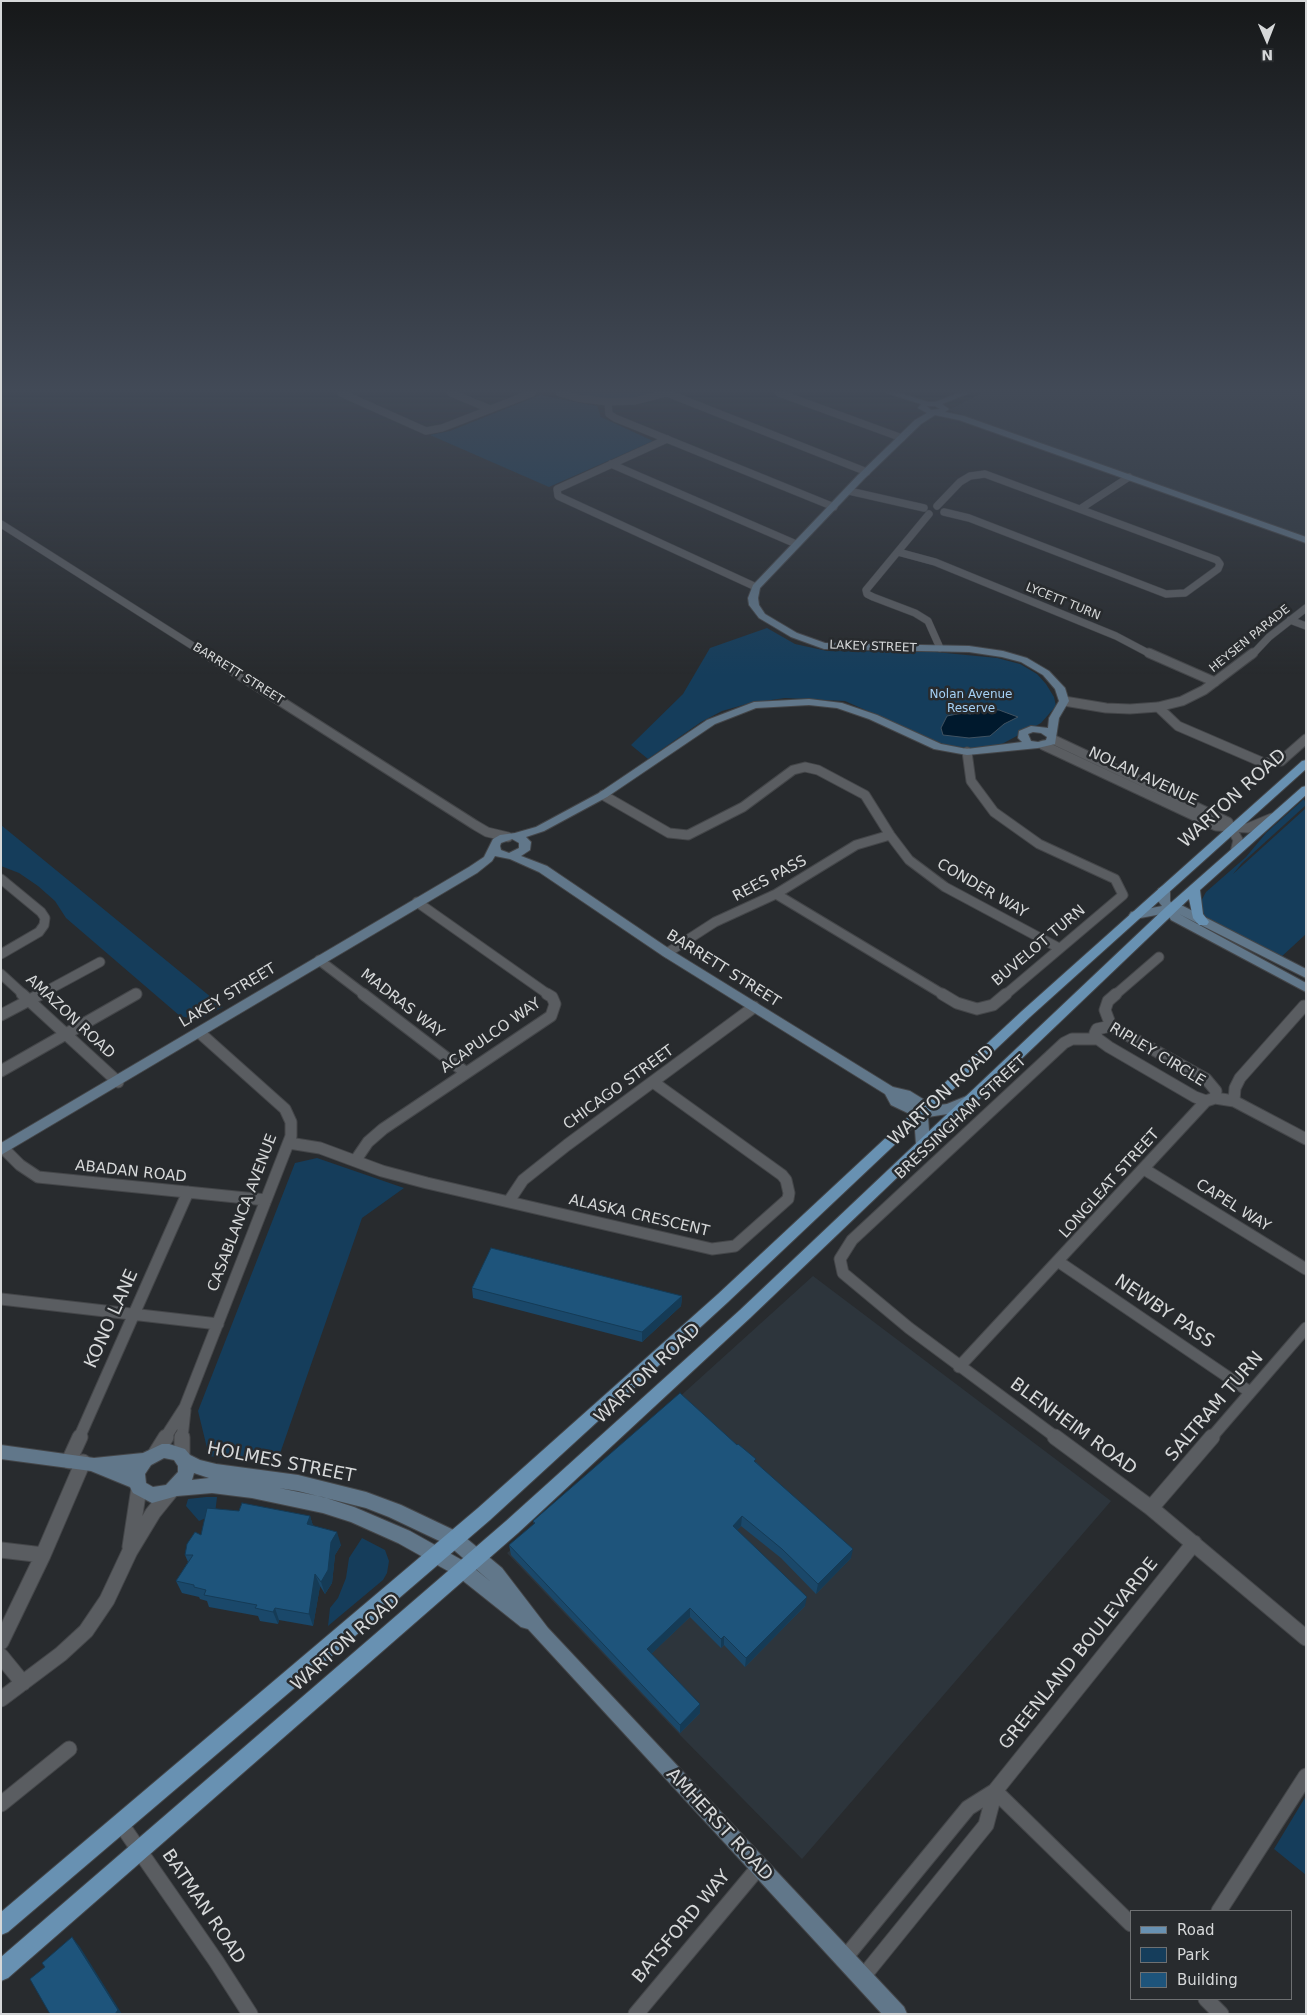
<!DOCTYPE html>
<html>
<head>
<meta charset="utf-8">
<style>
  body { margin:0 }
  #map { position:relative; width:1307px; height:2015px; overflow:hidden; background:#282b2e; font-family:"DejaVu Sans",sans-serif }
  canvas { display:block }
  .frame { position:absolute; inset:0; border:2px solid #d6d8d9; pointer-events:none }
  .legend { position:absolute; left:1130px; top:1910px; width:162px; height:90px; box-sizing:border-box; background:#282b2e; border:1px solid #6e7072; margin:0; padding:6px 9px; list-style:none; font-size:15px; color:#d6d8d9 }
  .legend li { display:flex; align-items:center; gap:10px; height:25px }
  .legend b { width:25px; border:1px solid #6e7072 }
  .north { position:absolute; left:1242px; top:15px; width:50px; height:50px; -webkit-text-stroke:4px #282b2e; paint-order:stroke; rotate:179deg; font-size:14px; font-weight:700; line-height:20px; text-align:center; color:#d6d8d9 }
  .north::after { content:''; display:block; margin:auto; width:18px; height:22px; background:#d6d8d9; clip-path:polygon(50% 0,100% 100%,50% 72%,0 100%) }
</style>
</head>
<body>
<div id="map">
<canvas width="1307" height="2015"></canvas>
<div class="frame"></div>
<ul class="legend">
<li><b style="height:6px;background:#6891b2"></b>Road</li>
<li><b style="height:14px;background:#153d5b"></b>Park</li>
<li><b style="height:14px;background:#1e547b"></b>Building</li>
</ul>
<div class="north">N</div>
</div>
<script>
const g = document.querySelector('canvas').getContext('2d');
g.lineJoin = 'round';
function fill(path, color) {
  g.fillStyle = color;
  g.fill(path, 'evenodd');
}
function shape(rows) {
  const path = new Path2D();
  for (const r of rows) {
    path.moveTo(r[0], r[1]);
    for (let i = 2; i < r.length; i += 2) path.lineTo(r[i], r[i + 1]);
  }
  return path;
}
function strokePath(path, color, width, dash) {
  g.strokeStyle = color;
  g.lineWidth = width;
  g.lineCap = dash ? 'butt' : 'round';
  g.setLineDash(dash || []);
  g.stroke(path);
}
function write(font, color, halo, rows, align = 'center') {
  g.font = font + ' "DejaVu Sans",sans-serif';
  g.lineWidth = 5;
  g.setLineDash([]);
  g.textBaseline = 'middle';
  g.strokeStyle = halo;
  g.fillStyle = color;
  for (const [text, x, y, turn = 0] of rows) {
    g.save();
    g.translate(x, y);
    g.rotate((+turn || 0) * Math.PI / 180);
    g.textAlign = isNaN(turn) ? turn : align;
    if (halo) g.strokeText(text, 0, 0);
    g.fillText(text, 0, 0);
    g.restore();
  }
}
fill(shape([
  [982,393,1306,393,1306,537,948,410],
  [813,1276,1111,1501,802,1859,680,1735,507,1553]
]), '#2d353c');
fill(shape([
  [573,393,653,393,633,397,609,399],
  [540,395,597,406,601,417,653,441,549,487,430,435,450,431],
  [767,628,795,644,827,651,935,652,997,658,1020,664,1037,674,1046,684,1054,697,1056,706,1041,723,1000,745,976,749,945,745,845,701,785,698,750,703,722,711,701,722,648,759,631,745,683,694,710,648],
  [1304,799,1306,805,1242,863,1233,874,1306,808,1306,934,1280,958,1208,920,1203,916,1200,903,1206,892,1246,857,1266,833],
  [1,825,223,1007,198,1020,180,1016,66,918,55,901,38,886,19,873,1,866],
  [317,1158,404,1188,362,1218,276,1465,209,1456,198,1411,295,1163],
  [206,1497,217,1497,215,1514,199,1521,186,1506,188,1499],
  [362,1538,385,1550,389,1561,387,1573,383,1580,328,1626,330,1608,338,1598,346,1578,349,1558],
  [1306,1796,1306,1875,1274,1849]
]), '#153d5b');
const water = shape([
  [982,709,999,710,1018,717,1004,724,990,736,969,738,943,735,941,728,947,716,962,713,971,714,973,710,982,709]
]);
fill(water, '#00192d');
strokePath(water, '#405261', 1);
const streetFar3 = shape([
  [341,393,426,431,442,428,532,393],
  [451,393,490,409],
  [560,393,577,398,608,402,635,401,666,393],
  [667,393,867,472],
  [779,393,902,438],
  [608,402,609,414,615,418,834,507],
  [667,439,557,489,558,496,756,587],
  [611,464,796,544],
  [849,491,924,508],
  [937,506,960,482,970,476,985,474,1217,560,1220,564,1218,569,1185,593,1166,594,969,518,944,512],
  [1080,509,1129,477],
  [929,514,866,590,867,594,873,597,915,613,928,621,940,648],
  [1,524,207,655],
  [898,552,935,562,1116,636,1152,655],
  [1290,620,1306,626],
  [1252,655,1269,637,1306,608]
]);
const streetFar2 = shape([
  [205,653,475,825,487,832,508,837],
  [1149,653,1215,682],
  [1064,701,1106,708,1130,709,1158,707,1182,701,1204,690,1253,653],
  [1158,707,1178,726,1264,763,1281,761,1306,739],
  [1052,739,1228,822,1238,840,1235,852],
  [1043,745,1216,826,1248,828,1272,818],
  [967,752,971,781,994,812,1039,844,1115,879,1123,895,1005,995],
  [603,795,669,833,688,835,743,807,793,770,805,767,818,770,865,795,890,835,909,860,945,887,1059,948],
  [1,879,41,912,45,918,44,925,39,932,1,954],
  [776,894,944,995],
  [417,902,549,995],
  [667,953,715,922,776,894,856,845,890,835],
  [319,960,365,995],
  [1,974,24,995],
  [39,995,100,962],
  [1115,995,1159,957]
]);
const streetFar1 = shape([
  [22,994,118,1082],
  [363,994,465,1072],
  [942,994,957,1003,977,1009,993,1005,1006,994],
  [1,1015,41,994],
  [1111,1026,1105,1010,1108,1001,1116,994],
  [1,1071,136,994],
  [1206,1101,1195,1097,1109,1047,1098,1039,1095,1033,1097,1029,1111,1026,1206,1079,1216,1091,1215,1098],
  [1234,1101,1235,1088,1240,1078,1304,1006],
  [289,1143,320,1148,382,1171,427,1183,712,1249,735,1246,788,1199,789,1193,786,1180,782,1175,653,1082],
  [4,1149,20,1165,38,1177,266,1200],
  [355,1161,368,1142,383,1129,551,1016,555,1004,552,997,547,994],
  [1144,1169,1306,1269],
  [509,1201,523,1180,567,1145,754,1007],
  [1059,1262,1250,1392],
  [1,1299,218,1324],
  [959,1367,1206,1101,1215,1098,1234,1101,1306,1139],
  [79,1438,188,1192],
  [165,1438,185,1407,291,1136,291,1122,285,1109,200,1033],
  [182,1438,185,1410],
  [1057,1438,909,1328,843,1273,840,1259,852,1240,1064,1043,1072,1039,1098,1039],
  [1211,1438,1306,1328]
]);
const street = shape([
  [1055,1437,1151,1508,1306,1638],
  [156,1453,166,1437],
  [182,1457,182,1437],
  [69,1461,80,1437],
  [1151,1508,1212,1437],
  [130,1547,139,1488],
  [1,1550,43,1555],
  [1,1642,43,1555,83,1462],
  [1,1656,23,1683],
  [1,1699,61,1654,86,1631,107,1600,130,1551,153,1513,170,1492],
  [995,1791,1131,1924],
  [1,1804,69,1749],
  [121,1824,216,1961,250,2014],
  [1219,1911,1306,1776],
  [844,1959,968,1808,995,1791,1194,1543],
  [862,1978,986,1825,995,1791],
  [1206,1999,1221,2014],
  [636,2014,759,1867]
]);
const secondary = shape([
  [887,393,899,393,928,402,935,402,959,393,969,393,942,404,949,409,945,412,964,416,1306,537,1306,543,959,420,935,415,921,424,864,479,760,588,758,598,759,605,765,614,797,633,825,643,969,646,1003,651,1027,658,1049,671,1065,688,1069,701,1059,718,1055,744,1038,748,967,755,934,749,869,719,837,708,809,705,756,708,715,724,607,797,544,831,526,837,531,842,530,850,521,856,547,866,671,950,893,1087,910,1091,923,1099,926,1107,947,1104,969,1095,974,1097,976,1100,974,1103,954,1113,928,1117,930,1144,928,1148,923,1149,918,1148,916,1144,914,1116,891,1105,885,1094,663,956,539,872,510,859,495,856,492,861,477,873,1,1155,1,1143,469,867,484,857,493,839,500,835,515,833,536,827,599,793,707,720,754,702,809,699,842,703,877,715,941,744,967,749,1022,742,1018,738,1019,731,1031,726,1048,728,1049,718,1059,701,1055,689,1043,675,1021,662,1002,657,969,652,824,649,791,637,759,618,749,605,748,598,753,585,858,475,915,420,927,413,918,408,921,404,887,393],
  [927,406,935,406,940,409,931,410,927,406],
  [1033,732,1041,733,1047,737,1046,740,1038,742,1031,741,1028,734,1033,732],
  [512,839,519,843,519,848,509,853,501,850,500,846,501,843,512,839],
  [1164,885,1170,889,1170,901,1173,905,1183,906,1306,969,1306,978,1179,914,1306,983,1306,992,1171,920,1167,913,1135,919,1131,918,1129,915,1131,912,1162,906,1158,901,1158,889,1164,885],
  [162,1444,169,1444,185,1449,190,1455,200,1460,216,1464,298,1475,366,1492,401,1505,460,1533,502,1568,548,1628,904,2007,907,2014,882,2014,528,1629,521,1627,457,1576,398,1543,351,1522,323,1513,252,1498,212,1493,177,1496,152,1503,133,1493,130,1487,91,1471,1,1459,1,1445,94,1458,143,1453,162,1444],
  [164,1458,174,1460,178,1466,178,1472,166,1485,153,1487,146,1483,145,1474,151,1465,164,1458],
  [194,1473,209,1478,192,1480,194,1473],
  [279,1488,298,1491,366,1508,389,1517,448,1545,491,1582,469,1564,410,1531,354,1507,323,1497,279,1488]
]);
const primary = shape([
  [1306,760,1306,769,1030,1017,728,1302,490,1520,298,1685,8,1932,1,1935,1,1912,478,1508,718,1294,1022,1011,1302,761,1306,760],
  [1306,786,1306,795,1200,890,1203,914,1209,922,1207,925,1199,925,1193,918,1189,899,750,1318,518,1533,8,1978,1,1981,1,1957,506,1521,740,1310,1166,907,1302,787,1306,786]
]);
strokePath(streetFar3, '#444649', 8);
strokePath(streetFar2, '#444649', 11);
strokePath(streetFar1, '#444649', 13);
strokePath(street, '#444649', 17);
strokePath(secondary, '#444649', 2);
strokePath(primary, '#444649', 2);
strokePath(streetFar3, '#5a5d61', 7);
strokePath(streetFar2, '#5a5d61', 9);
strokePath(streetFar1, '#5a5d61', 11);
strokePath(street, '#5a5d61', 15);
fill(secondary, '#61778a');
fill(primary, '#6891b2');
fill(shape([
  [472,1288,682,1296,681,1306,642,1342,473,1298],
  [756,1462,851,1558,816,1594,781,1558,741,1526,737,1530,805,1606,745,1667,724,1645,721,1648,690,1617,651,1654,700,1704,700,1713,680,1733,511,1555,509,1545,534,1524,533,1521],
  [239,1511,310,1516,313,1526,341,1545,335,1555,332,1583,325,1594,320,1586,313,1626,279,1620,278,1624,260,1621,258,1616,209,1607,207,1601,200,1599,199,1597,182,1593,176,1581,188,1562,185,1555]
]), '#1a486a');
fill(shape([
  [682,1296,681,1306,642,1342,642,1332],
  [310,1516,314,1529,307,1524],
  [742,1516,741,1526,732,1536,733,1526],
  [337,1532,341,1545,335,1555,332,1583,325,1594,321,1582,331,1542],
  [853,1549,851,1558,816,1594,818,1584],
  [315,1574,320,1586,313,1626,309,1614],
  [807,1597,805,1606,745,1667,746,1658],
  [275,1608,279,1620,278,1624,273,1612],
  [690,1608,690,1617,647,1658,647,1649],
  [724,1636,724,1645,721,1648,721,1639],
  [700,1704,700,1713,680,1733,680,1725],
  [72,1937,80,1947,122,2014,115,2014]
]), '#153b56');
const building = shape([
  [491,1248,682,1296,642,1332,472,1288,491,1248],
  [680,1393,737,1445,738,1444,756,1459,754,1461,853,1549,818,1584,782,1549,742,1516,733,1526,807,1597,746,1658,724,1636,721,1639,690,1608,647,1649,700,1704,680,1725,509,1545,535,1523,533,1521,680,1393],
  [242,1503,310,1516,307,1524,337,1532,331,1542,328,1570,321,1582,315,1574,309,1614,275,1608,273,1612,255,1608,257,1605,204,1595,206,1590,194,1587,194,1585,176,1581,193,1555,185,1555,187,1544,195,1532,201,1535,207,1508,239,1511,242,1503],
  [72,1937,118,2010,115,2014,50,2014,30,1979,45,1967,42,1963,72,1937]
]);
fill(building, '#1e547b');
strokePath(building, '#153b56', 1);
const sky = g.createLinearGradient(0, 0, 0, 675);
sky.addColorStop(0, '#161819');
sky.addColorStop(0.58, '#424a57');
sky.addColorStop(1, '#424a5700');
g.fillStyle = sky;
g.fillRect(0, 0, 1307, 675);
write('12px', '#d6d8d9', '#282b2e', [
  ["LYCETT TURN",1063,602,22],
  ["HEYSEN PARADE",1250,639,-39],
  ["LAKEY STREET",873,647,2],
  ["BARRETT STREET",238,674,32]
]);
write('12px', '#a4d0f5', '#282b2e', [
  ["Nolan Avenue",971,695],
  ["Reserve",971,709]
]);
write('15px', '#d6d8d9', '#282b2e', [
  ["NOLAN AVENUE",1143,777,25],
  ["REES PASS",770,879,-28],
  ["CONDER WAY",982,889,30],
  ["BUVELOT TURN",1039,946,-40],
  ["BARRETT STREET",723,969,32],
  ["LAKEY STREET",228,996,-31],
  ["MADRAS WAY",402,1004,38],
  ["AMAZON ROAD",70,1017,43],
  ["ACAPULCO WAY",491,1036,-35],
  ["RIPLEY CIRCLE",1157,1055,31],
  ["CHICAGO STREET",619,1088,-36],
  ["BRESSINGHAM STREET",961,1118,-43],
  ["ABADAN ROAD",131,1172,6],
  ["LONGLEAT STREET",1110,1184,-48],
  ["CAPEL WAY",1233,1206,32],
  ["CASABLANCA AVENUE",243,1213,-69],
  ["ALASKA CRESCENT",639,1216,13]
]);
write('18px', '#d6d8d9', '#282b2e', [
  ["WARTON ROAD",1233,799,-42],
  ["WARTON ROAD",942,1096,-43],
  ["NEWBY PASS",1164,1312,34],
  ["KONO LANE",112,1319,-66],
  ["WARTON ROAD",648,1374,-43],
  ["SALTRAM TURN",1215,1407,-49],
  ["BLENHEIM ROAD",1073,1427,36],
  ["HOLMES STREET",281,1463,11],
  ["WARTON ROAD",346,1643,-41],
  ["GREENLAND BOULEVARDE",1079,1654,-51],
  ["AMHERST ROAD",719,1825,47],
  ["BATMAN ROAD",203,1907,56],
  ["BATSFORD WAY",682,1927,-50]
]);
</script>
</body>
</html>
